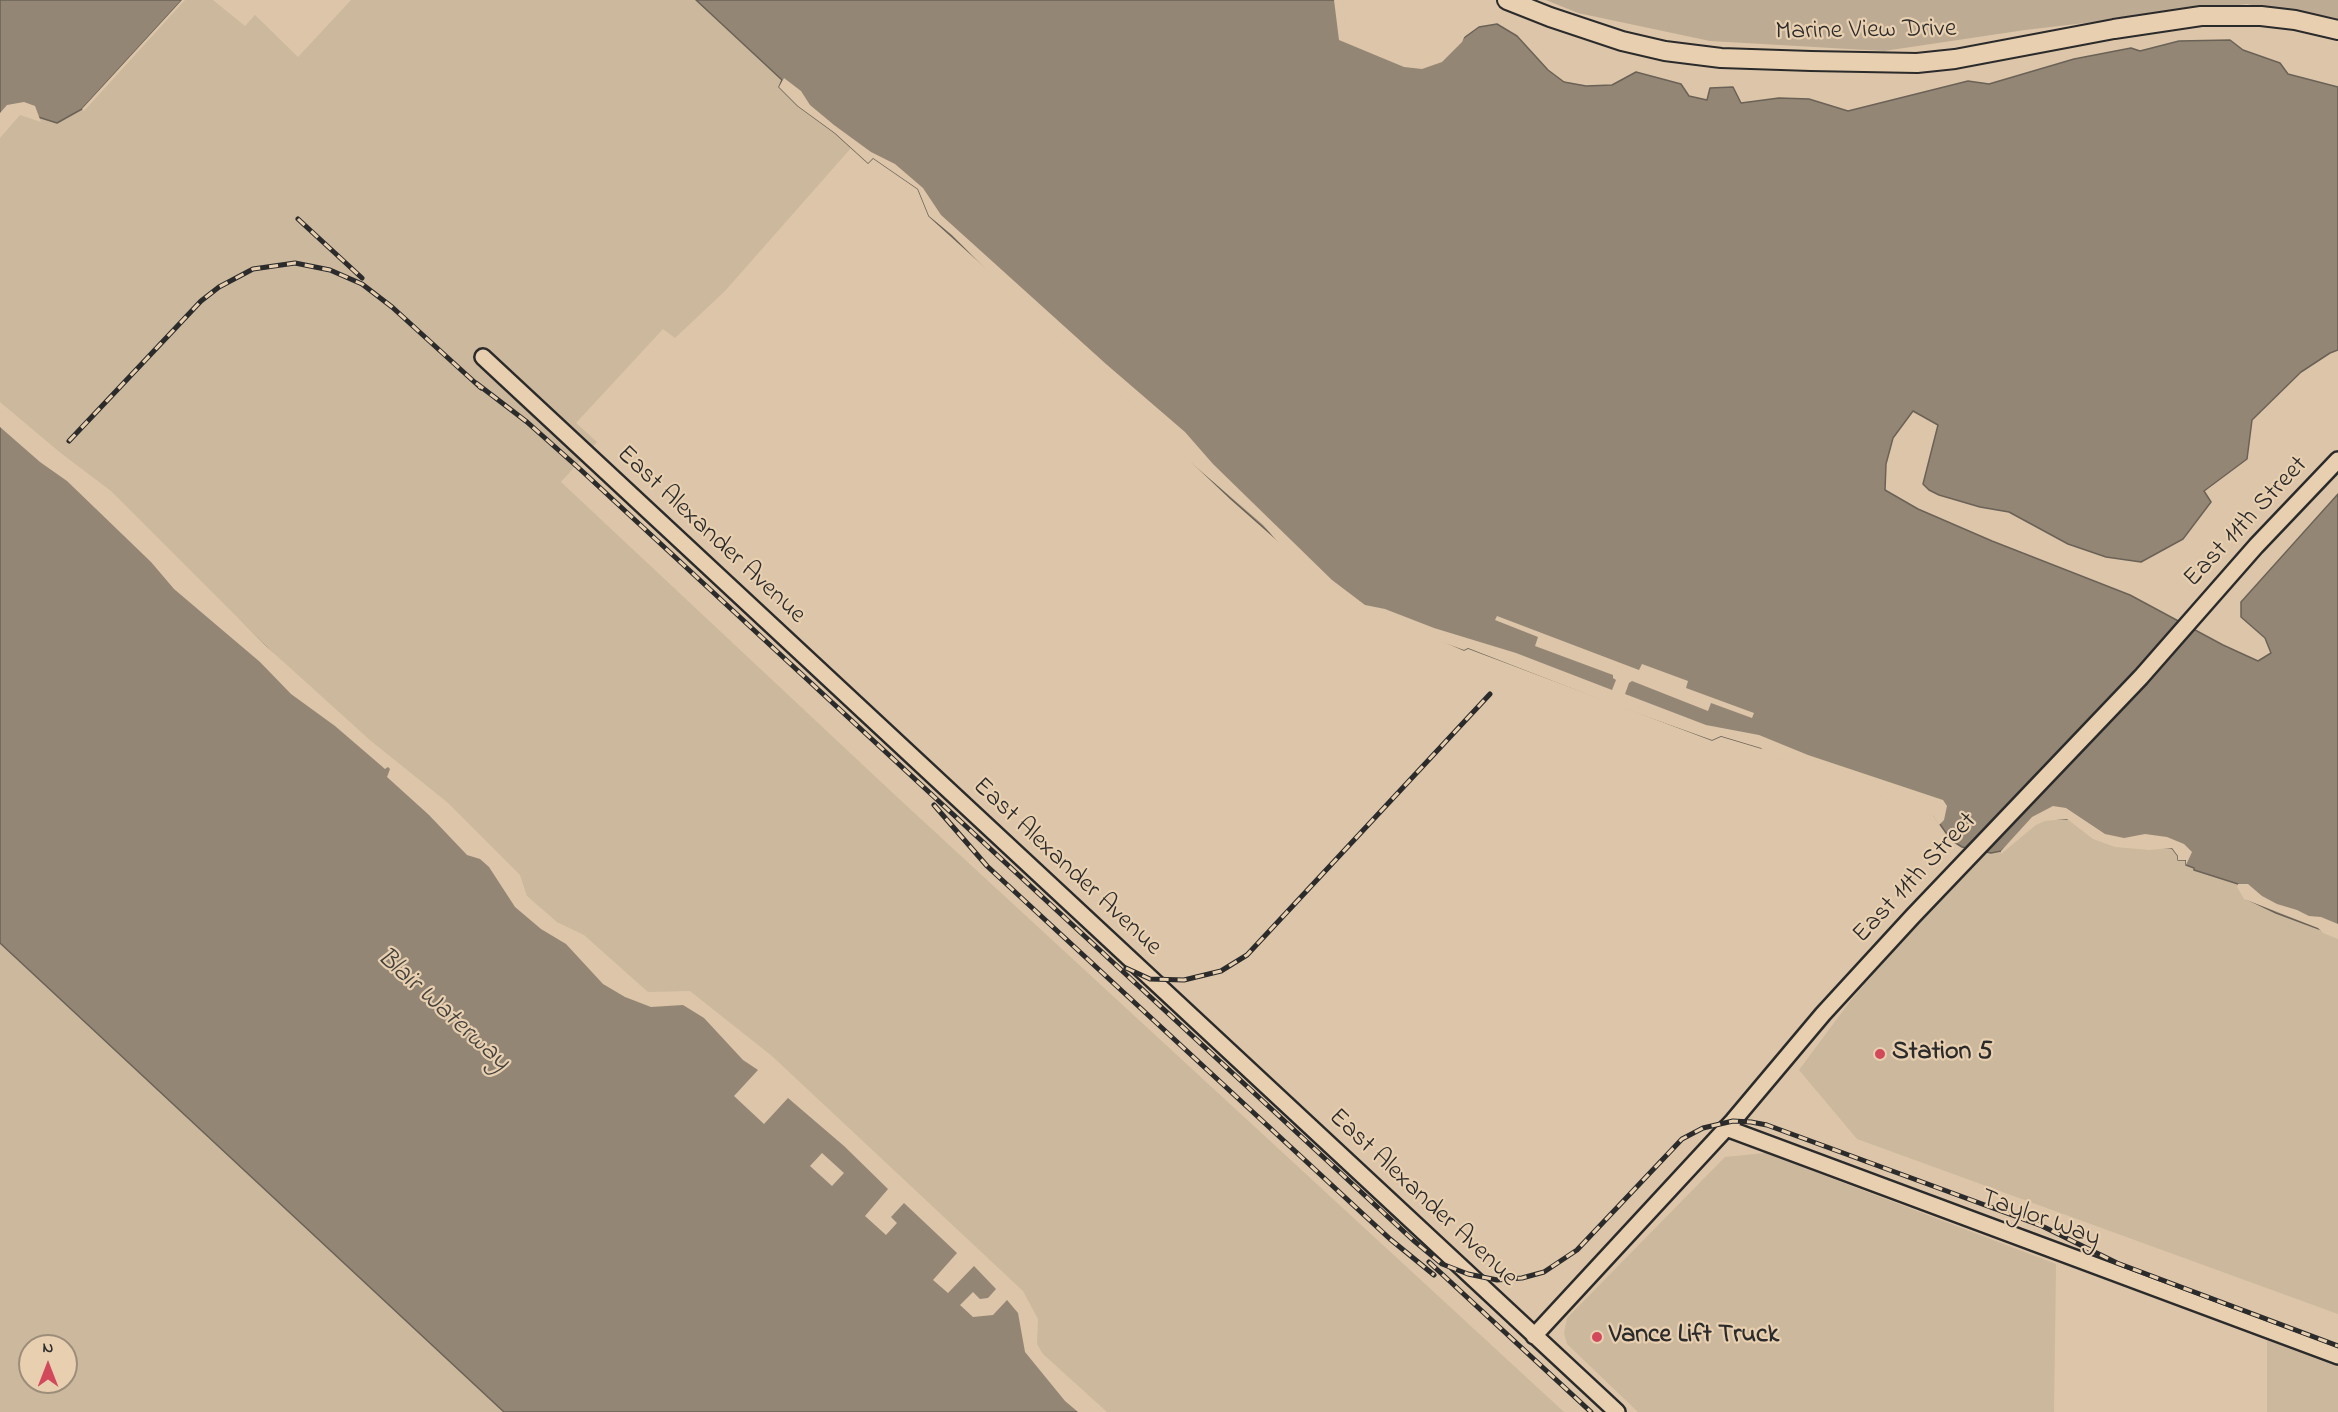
<!DOCTYPE html>
<html>
<head>
<meta charset="utf-8">
<style>
  body { margin:0 }
  #map { position:relative; width:2338px; height:1412px; overflow:hidden; background:#dcc5a8; font-family:"Indie Flower",sans-serif }
  canvas { display:block }
  .north { position:absolute; left:18px; top:1334px; width:60px; height:60px; box-sizing:border-box; background:#e7cfb0; border:2px solid #9c8d7b; border-radius:50%; rotate:0deg; font-size:16px; font-weight:700; line-height:24px; text-align:center; color:#2b2b2b }
  .north::after { content:''; display:block; margin:auto; width:21px; height:27px; background:#d1495b; clip-path:polygon(50% 0,100% 100%,50% 72%,0 100%) }
</style>
</head>
<body>
<div id="map">
<canvas width="2338" height="1412"></canvas>
<div class="north">N</div>
</div>
<script>
const g = document.querySelector('canvas').getContext('2d');
g.lineJoin = 'round';
function fill(path, color) {
  g.fillStyle = color;
  g.fill(path, 'evenodd');
}
function shape(rows) {
  const path = new Path2D();
  for (const r of rows) {
    path.moveTo(r[0], r[1]);
    for (let i = 2; i < r.length; i += 2) path.lineTo(r[i], r[i + 1]);
  }
  return path;
}
function strokePath(path, color, width, dash) {
  g.strokeStyle = color;
  g.lineWidth = width;
  g.lineCap = dash ? 'butt' : 'round';
  g.setLineDash(dash || []);
  g.stroke(path);
}
function write(font, color, halo, rows, align = 'center') {
  g.font = font + ' "Indie Flower",sans-serif';
  g.lineWidth = 4.5;
  g.setLineDash([]);
  g.textBaseline = 'middle';
  g.strokeStyle = halo;
  g.fillStyle = color;
  for (const [text, x, y, turn = 0] of rows) {
    g.save();
    g.translate(x, y);
    g.rotate((+turn || 0) * Math.PI / 180);
    g.textAlign = isNaN(turn) ? turn : align;
    if (halo) g.strokeText(text, 0, 0);
    g.fillText(text, 0, 0);
    g.restore();
  }
}
fill(shape([
  [182,0,213,0,245,26,255,15,298,57,351,0,738,0,835,133,851,148,725,291,675,338,663,329,576,423,597,442,561,482,896,796,1564,1412,1107,1412,647,995,555,924,405,774,0,405,0,135,19,111,82,109],
  [2045,819,2071,819,2115,844,2172,848,2187,859,2186,865,2195,868,2194,870,2238,884,2247,899,2276,913,2338,936,2338,1314,1857,1139,1799,1070,1851,1000,1928,911,1985,852,1991,853,2029,826],
  [0,943,504,1412,0,1412],
  [30,1346,66,1346,66,1382,30,1382],
  [1765,1153,2056,1264,2054,1412,1638,1412,1567,1344,1564,1333,1567,1318,1725,1157],
  [2267,1340,2338,1367,2338,1412,2267,1412]
]), '#ccb89d');
fill(shape([
  [1546,0,2338,0,2338,23,2247,4,2025,30,1884,51,1710,41,1578,13]
]), '#beab93');
const water = shape([
  [0,0,182,0,82,109,57,123,19,111,0,135,0,0],
  [696,0,1339,0,1344,30,1352,42,1413,64,1432,61,1479,27,1497,24,1517,36,1548,70,1564,82,1586,86,1612,85,1636,72,1681,84,1689,96,1707,100,1710,88,1733,87,1741,103,1779,98,1809,99,1848,111,1968,81,1989,84,2074,59,2131,48,2140,51,2179,41,2230,40,2243,50,2280,63,2288,74,2338,87,2338,350,2330,353,2301,372,2252,420,2247,459,2204,491,2211,502,2183,539,2141,562,2106,557,2068,544,2009,512,1980,507,1939,495,1929,490,1923,484,1938,425,1913,411,1893,438,1886,464,1885,490,1918,509,1992,541,2130,595,2223,645,2258,661,2271,653,2265,638,2241,617,2241,602,2338,494,2338,936,2276,913,2247,899,2238,884,2194,870,2194,868,2186,865,2186,860,2178,860,2178,856,2172,848,2115,844,2071,819,2045,819,2029,826,2001,851,1991,853,1962,847,1951,840,1930,810,1768,750,1721,736,1712,740,1468,648,1464,650,1342,597,1231,499,1191,461,1170,434,929,216,918,189,873,158,868,163,835,133,798,106,779,87,782,80,696,0],
  [0,405,165,549,525,898,647,995,687,993,1021,1293,1034,1344,1041,1358,1100,1412,504,1412,0,943,0,405]
]);
fill(water, '#948675');
strokePath(water, '#6a6257', 1.5);
fill(shape([
  [182,0,185,0,84,111,82,109],
  [1334,0,1342,0,1347,29,1354,40,1414,61,1431,58,1466,33,1462,42,1442,62,1422,69,1404,67,1339,40],
  [784,78,801,91,810,105,834,125,871,152,895,164,923,188,941,215,1106,364,1185,432,1213,464,1332,580,1365,605,1385,609,1434,628,1516,653,1612,690,1616,680,1613,678,1613,675,1535,646,1538,637,1495,620,1497,616,1639,670,1642,664,1688,681,1686,688,1754,713,1752,718,1711,703,1708,711,1632,681,1629,683,1625,694,1706,725,1759,735,1808,755,1943,800,1947,806,1944,820,1939,825,1933,816,1928,813,1824,777,1765,752,1761,748,1721,736,1712,740,1620,707,1619,709,1607,705,1607,702,1468,648,1464,650,1392,624,1348,613,1339,599,1285,550,1263,525,1173,447,1168,436,1031,315,952,235,929,216,918,189,873,158,868,163,835,133,798,106,779,87],
  [24,102,35,106,41,122,20,115,0,138,0,113,7,105],
  [0,402,62,454,111,491,266,646,371,741,447,802,520,875,527,896,557,922,584,935,648,992,690,991,772,1056,1023,1291,1038,1319,1037,1344,1044,1356,1103,1412,1078,1412,1065,1401,1025,1352,1018,1313,1007,1300,993,1315,973,1317,960,1305,973,1292,980,1299,988,1298,996,1289,974,1266,948,1293,933,1280,957,1253,904,1203,891,1217,897,1223,886,1235,865,1216,888,1189,844,1146,788,1098,764,1124,734,1096,758,1070,743,1060,704,1018,683,1005,651,1007,625,997,603,984,566,944,541,929,515,907,489,867,480,859,467,855,429,815,387,777,390,769,388,767,385,769,335,726,291,694,260,662,174,589,151,562,67,481,40,462,0,427],
  [2053,806,2066,808,2105,834,2124,838,2145,834,2167,837,2184,844,2192,852,2186,865,2186,860,2178,860,2178,856,2172,848,2149,850,2115,847,2093,839,2067,819,2045,821,2036,825,2001,854,2001,851,2032,817],
  [2238,884,2248,884,2262,896,2277,904,2297,910,2309,916,2321,917,2338,924,2338,939,2323,933,2318,928,2244,899,2237,887],
  [822,1153,844,1173,832,1186,810,1166]
]), '#dcc5a8');
const tertiary = shape([
  [483,357,1617,1412],
  [1726,1128,2338,1356],
  [1534,1336,1733,1121,1823,1014,1913,916,2141,677,2256,546,2338,460]
]);
const secondary = shape([
  [1507,0,1550,17,1622,41,1665,51,1721,58,1811,61,1917,63,1955,59,2114,29,2201,16,2261,16,2295,20,2338,30]
]);
strokePath(tertiary, '#2b2b2b', 20);
strokePath(secondary, '#2b2b2b', 22);
strokePath(tertiary, '#e7cfb0', 15);
strokePath(secondary, '#e7cfb0', 18);
const rail = shape([
  [298,219,362,278],
  [476,383,527,422,582,471,1413,1240,1442,1264,1468,1274,1497,1280,1522,1278,1544,1272,1577,1250,1682,1139,1703,1128,1733,1121,1751,1122,1767,1125,2042,1226,2117,1263,2338,1346],
  [69,441,201,301,219,287,253,269,295,263,330,270,362,284,392,307,481,388],
  [934,805,987,866,1390,1239,1434,1275],
  [1126,968,1150,979,1184,980,1221,971,1247,955,1490,694],
  [1429,1262,1591,1412]
]);
strokePath(rail, '#2b2b2b', 5);
strokePath(rail, '#e7cfb0', 3, [9]);
for (const [x, y, r, color] of [
  [1880,1054,6,"#d1495b"],
  [1597,1337,6,"#d1495b"]
]) {
  const dot = new Path2D();
  dot.arc(x, y, r, 0, 2 * Math.PI);
  g.fillStyle = color;
  g.fill(dot);
  strokePath(dot, '#e7cfb0', 2);
}
write('26px', '#2b2b2b', '#e7cfb0', [
  ["Marine View Drive",1866,32,-1],
  ["East 11th Street",2247,523,-47],
  ["East Alexander Avenue",710,536,43],
  ["East Alexander Avenue",1066,868,43],
  ["East 11th Street",1916,879,-47],
  ["East Alexander Avenue",1422,1199,43],
  ["Taylor Way",2040,1220,20]
]);
write('bold 26px', '#2b2b2b', '#e7cfb0', [
  ["Station 5",1892,1054],
  ["Vance Lift Truck",1609,1337]
], 'left');
write('italic 27px', '#45423e', '#e7cfb0', [
  ["Blair Waterway",442,1011,42]
]);
</script>
</body>
</html>
